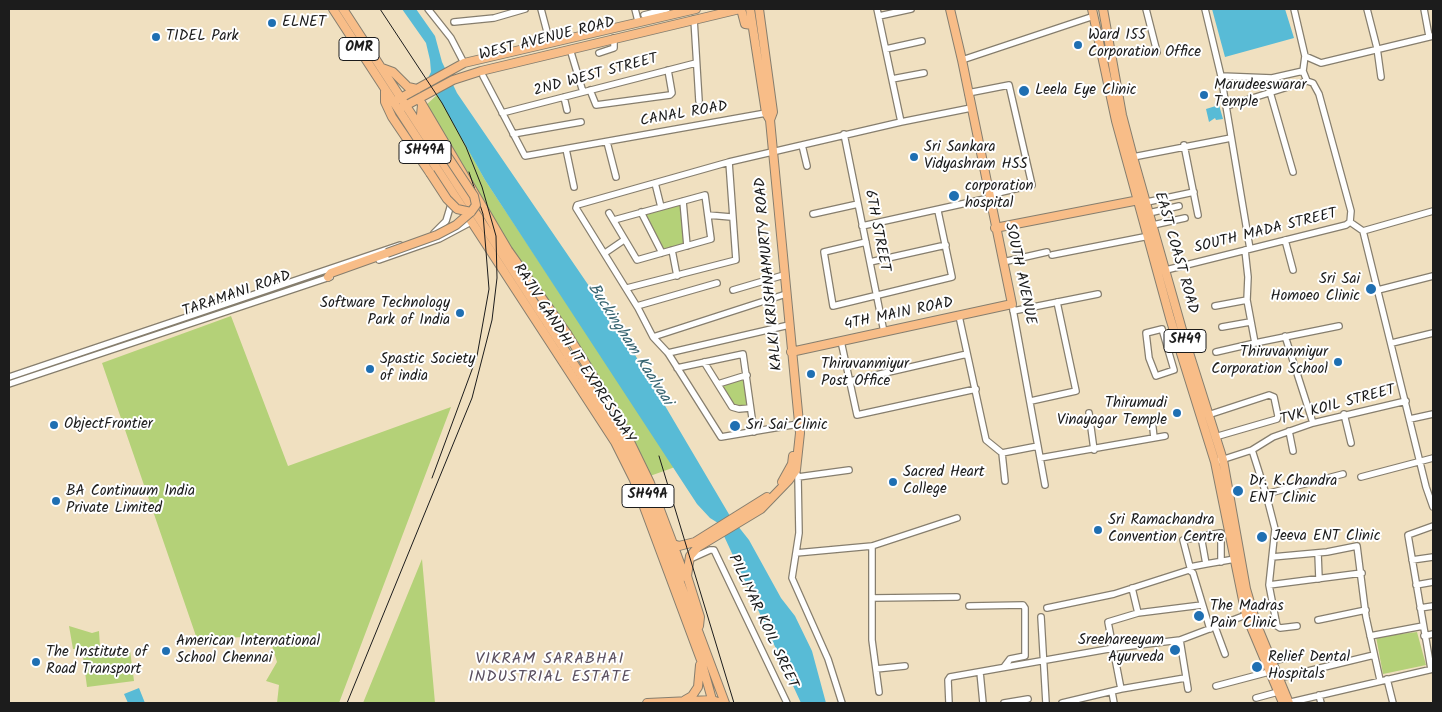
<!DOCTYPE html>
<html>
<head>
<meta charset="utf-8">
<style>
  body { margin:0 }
  #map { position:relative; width:1442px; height:712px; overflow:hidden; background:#f0e0c0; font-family:Kalam,sans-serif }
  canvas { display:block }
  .frame { position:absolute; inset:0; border:10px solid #1c1c1c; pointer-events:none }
</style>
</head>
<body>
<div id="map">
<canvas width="1442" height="712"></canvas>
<div class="frame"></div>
</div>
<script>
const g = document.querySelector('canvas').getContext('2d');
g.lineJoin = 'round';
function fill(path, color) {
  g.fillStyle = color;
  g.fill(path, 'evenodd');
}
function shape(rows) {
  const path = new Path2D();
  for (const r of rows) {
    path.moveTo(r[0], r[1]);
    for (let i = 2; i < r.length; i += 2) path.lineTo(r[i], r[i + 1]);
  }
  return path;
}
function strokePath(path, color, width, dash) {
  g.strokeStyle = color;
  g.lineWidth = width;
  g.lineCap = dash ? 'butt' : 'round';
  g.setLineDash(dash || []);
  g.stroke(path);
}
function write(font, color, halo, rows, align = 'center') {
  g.font = font + ' Kalam,sans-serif';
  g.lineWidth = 4;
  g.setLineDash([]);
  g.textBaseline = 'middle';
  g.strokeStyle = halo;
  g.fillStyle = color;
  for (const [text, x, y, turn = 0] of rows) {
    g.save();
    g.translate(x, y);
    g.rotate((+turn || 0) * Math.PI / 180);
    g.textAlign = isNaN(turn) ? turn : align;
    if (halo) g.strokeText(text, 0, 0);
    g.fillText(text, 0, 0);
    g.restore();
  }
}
fill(shape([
  [438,94,485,180,675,467,650,476,627,427,502,237,425,106],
  [681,203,685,244,663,250,644,213],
  [231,316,288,466,451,407,339,703,277,703,279,685,266,681,277,662,269,636,197,639,102,363],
  [746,377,750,407,732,406,721,385],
  [422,559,435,703,363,703],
  [69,626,92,633,99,631,100,647,73,649],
  [1417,632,1426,665,1383,674,1376,637],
  [130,650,134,681,87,687,83,657]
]), '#b4d178');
fill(shape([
  [402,9,416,9,435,36,442,62,457,93,628,343,730,516,749,540,781,598,795,616,812,651,826,703,801,703,718,523,710,518,697,504,485,180,428,78,431,72,430,60,426,43],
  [1212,9,1285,9,1294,38,1225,57],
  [1219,105,1223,119,1216,120,1215,118,1209,122,1206,109],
  [139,688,145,703,128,703,124,694]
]), '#58bbd6');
const minor = shape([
  [428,9,451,38,464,63],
  [541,9,550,43],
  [635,9,638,21],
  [877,9,901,122],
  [1146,9,1157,52],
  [1205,9,1221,76,1250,249],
  [1294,9,1305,56,1303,71,1307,81,1313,83,1319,94,1351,211,1350,222],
  [1367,9,1377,48,1381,77],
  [1424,9,1429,36],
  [644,15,667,9],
  [879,16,911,9],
  [694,19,699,101],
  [454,22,494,18,525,9],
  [570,49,583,92],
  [886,49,922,41],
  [599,53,614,48,614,38],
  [1305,56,1321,63,1433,36],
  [962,60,1094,16],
  [483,76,525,156,766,113],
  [1221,76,1272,78,1303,71],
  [892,79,924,73],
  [590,90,596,105,670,95,672,93,668,70],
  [1270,92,1293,172],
  [968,93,1009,85,1032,185,989,195],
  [564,97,567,110],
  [1227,106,1307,81],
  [502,113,696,63],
  [513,134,581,122],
  [844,134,884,332],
  [607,142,616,177],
  [802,145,807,166],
  [1184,145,1198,215],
  [566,149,574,187],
  [1133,157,1231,138],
  [655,183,661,207],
  [683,201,687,246],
  [1147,202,1194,192],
  [641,212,662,253],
  [609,213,637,260,711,239,705,195,614,220],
  [1149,213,1179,206],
  [813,214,858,204],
  [708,215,731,217],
  [1350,222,1363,231,1426,487,1433,507],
  [1153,225,1185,218],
  [862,226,989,198],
  [1363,231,1433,211],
  [434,233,446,221,452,201],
  [1285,240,1293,270],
  [866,242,824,252,833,306,952,277,938,211],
  [672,250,677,276],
  [1245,250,1248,277,1247,300,1255,343,1339,326],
  [605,253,624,240],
  [1052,255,1149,236],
  [379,260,439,239,471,222],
  [870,262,946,245],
  [1003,262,1047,252],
  [1162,271,1346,225,1350,222],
  [627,288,736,260,729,162],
  [733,290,784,275],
  [1378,290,1433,276],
  [1012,304,1045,485],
  [637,306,717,283],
  [1215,306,1247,300],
  [1013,311,1098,294],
  [959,316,986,440,1002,453,1038,446],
  [1222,327,1250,322],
  [1162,329,1174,370,1156,376,1149,358,1146,333,1162,329],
  [1285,336,1313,423],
  [653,337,786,294],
  [841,341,857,415,976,389],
  [1392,343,1433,333],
  [1216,352,1255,343],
  [668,353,789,325],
  [704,362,732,407,739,409,750,408],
  [677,368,743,354,754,432],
  [9,377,400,245],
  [850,381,967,354],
  [9,384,330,277],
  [718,384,747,375],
  [1031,401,1076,391,1057,302],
  [1089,413,1094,450],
  [1344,414,1351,443],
  [1208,415,1269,395,1274,397,1278,416,1277,419,1215,437],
  [1152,419,1154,438],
  [1410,419,1433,414],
  [798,424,721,437,668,353,653,337,638,308,576,208,577,205,729,162,901,122,971,108],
  [1289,431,1293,451],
  [1252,450,1266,494,1275,529,1269,585,1277,626,1280,628,1297,626],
  [1002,453,1005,481],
  [1040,458,1165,436],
  [1215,462,1252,450,1273,437,1313,423,1406,401],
  [795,469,798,477,799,533,792,578,828,659,842,703],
  [798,477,849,470],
  [1361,477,1433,458],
  [1266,494,1343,474],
  [1201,536,1206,564,1190,567,1183,540,1184,540,1201,536,1220,533],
  [872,546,872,598,957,597],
  [796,553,872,546,957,518],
  [1318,553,1319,579],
  [1272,557,1327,552,1357,546,1366,617,1380,680],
  [690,559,710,550,714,550,787,703],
  [1412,560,1433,557],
  [1221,562,1221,533],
  [1206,564,1235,559],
  [1269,585,1362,573],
  [1416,585,1433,582],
  [1132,588,1138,613],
  [872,598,872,640,879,692],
  [969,606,1023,605,1025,608,1025,656,1010,659,1004,667],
  [1047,608,1114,594,1189,570,1193,573,1210,629],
  [1420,608,1433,606],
  [1041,617,1046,703],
  [1318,620,1366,610],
  [1215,627,1225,654],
  [1370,636,1423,626],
  [1424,636,1433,634],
  [1180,640,1188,689],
  [1272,661,1286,658],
  [876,669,905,666],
  [1431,669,1408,535,1433,526],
  [980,672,983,703],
  [1279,678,1374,655],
  [1387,679,1393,703],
  [1216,686,1269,672],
  [1121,689,1108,622,1138,613,1202,605],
  [1112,692,1114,703],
  [1319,695,1321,703],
  [1256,698,1278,692],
  [949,703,948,680,950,677,1114,648,1180,640,1246,615],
  [1004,703,1028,699],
  [1062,703,1121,689,1185,678],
  [1287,703,1433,669]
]);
const major = shape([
  [333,9,615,442,634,480,701,660,713,703],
  [343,9,622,438,641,478,725,703],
  [741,9,745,24,752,25],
  [750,9,766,113,770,120],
  [1092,9,1116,121,1130,172,1170,318,1215,462,1246,615,1283,703],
  [1103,9,1122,115,1133,157,1185,340,1223,460,1246,589,1256,623,1289,703],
  [382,68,393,72,408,87,417,89],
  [385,91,385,102,392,117,430,173],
  [419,99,508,250,568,335,616,413,650,483],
  [397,100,464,63,696,9],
  [422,105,421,115,440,145],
  [403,107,453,80,481,71,740,9],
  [995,228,1139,200],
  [328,277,331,273,387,253],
  [791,352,1012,304,962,60,950,9],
  [647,482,650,483,673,544,679,546,695,542,767,497],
  [782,482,792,464,793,456],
  [673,544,685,577],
  [699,626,700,617,687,576,690,556,698,547,761,509,789,480,796,470,800,433,770,120,773,112,759,9],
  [685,700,692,696,698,687,700,665],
  [647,703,712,700,721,703]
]);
strokePath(minor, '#867e6e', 8);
strokePath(major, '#867e6e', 10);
strokePath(minor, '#fff', 5.5);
strokePath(major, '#f8bd88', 8);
strokePath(shape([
  [659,456,734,703],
  [432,478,477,356,489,289,483,214,469,172],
  [347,703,472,398,492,320,497,278,496,236,482,187,466,147,442,103,380,9]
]), '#1c1c1c', 1);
const majorBridge = shape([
  [430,173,447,199,457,209,471,212],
  [387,253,437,235,456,225,471,212,476,205,474,196,442,148]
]);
strokePath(majorBridge, '#867e6e', 10, []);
strokePath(majorBridge, '#f8bd88', 8);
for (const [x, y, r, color] of [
  [272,23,5,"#1f6fb2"],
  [156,37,5,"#1f6fb2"],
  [1078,45,5,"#1f6fb2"],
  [1024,91,6,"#1f6fb2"],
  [1204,95,5,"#1f6fb2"],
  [914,157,5,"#1f6fb2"],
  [954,196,6,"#1f6fb2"],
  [1371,289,6,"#1f6fb2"],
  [460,313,5,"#1f6fb2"],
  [1338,362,5,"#1f6fb2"],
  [370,369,5,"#1f6fb2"],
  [811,374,5,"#1f6fb2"],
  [1177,413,5,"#1f6fb2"],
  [54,425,5,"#1f6fb2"],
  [735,426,6,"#1f6fb2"],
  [893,482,5,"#1f6fb2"],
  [1238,491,6,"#1f6fb2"],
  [56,501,5,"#1f6fb2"],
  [1098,530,5,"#1f6fb2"],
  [1262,537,6,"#1f6fb2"],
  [1199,616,6,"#1f6fb2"],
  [1175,650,6,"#1f6fb2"],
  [166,651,5,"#1f6fb2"],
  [36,662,5,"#1f6fb2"],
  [1257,667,6,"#1f6fb2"]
]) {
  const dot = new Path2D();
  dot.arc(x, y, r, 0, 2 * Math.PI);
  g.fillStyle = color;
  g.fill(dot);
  strokePath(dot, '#fff', 2);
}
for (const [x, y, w] of [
  [359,49,40],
  [425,152,52],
  [1185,341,42],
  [648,496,52]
]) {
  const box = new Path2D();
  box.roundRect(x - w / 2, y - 11.5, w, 23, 4);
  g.fillStyle = '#fff';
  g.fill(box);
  strokePath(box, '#1c1c1c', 1);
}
write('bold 14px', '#1c1c1c', null, [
  ["OMR",359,49],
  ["SH49A",425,152],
  ["SH49",1185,341],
  ["SH49A",648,496]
]);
write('15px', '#1c1c1c', '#fff', [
  ["ELNET",282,23],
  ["Ward 155",1088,36],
  ["Corporation Office",1088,53],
  ["TIDEL Park",166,37],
  ["Marudeeswarar",1214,86],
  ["Temple",1214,103],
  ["Leela Eye Clinic",1035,91],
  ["Sri Sankara",924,148],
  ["Vidyashram HSS",924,165],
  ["corporation",965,187],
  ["hospital",965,204],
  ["Sri Sai",1360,280,"right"],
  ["Homoeo Clinic",1360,297,"right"],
  ["Software Technology",450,304,"right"],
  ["Park of India",450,321,"right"],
  ["Thiruvanmiyur",1328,353,"right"],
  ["Corporation School",1328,370,"right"],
  ["Spastic Society",380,360],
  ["of india",380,377],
  ["Thiruvanmiyur",821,365],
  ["Post Office",821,382],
  ["Thirumudi",1167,404,"right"],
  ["Vinayagar Temple",1167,421,"right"],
  ["ObjectFrontier",64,425],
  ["Sri Sai Clinic",746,426],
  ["Sacred Heart",903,473],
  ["College",903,490],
  ["Dr. K.Chandra",1249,482],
  ["ENT Clinic",1249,499],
  ["BA Continuum India",66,492],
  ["Private Limited",66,509],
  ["Sri Ramachandra",1108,521],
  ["Convention Centre",1108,538],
  ["Jeeva ENT Clinic",1273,537],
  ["The Madras",1210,607],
  ["Pain Clinic",1210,624],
  ["Sreehareeyam",1164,641,"right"],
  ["Ayurveda",1164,658,"right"],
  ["American International",176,642],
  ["School Chennai",176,659],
  ["The Institute of",46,653],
  ["Road Transport",46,670],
  ["Relief Dental",1268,658],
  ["Hospitals",1268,675]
], 'left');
write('15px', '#1c1c1c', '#fff', [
  ["WEST AVENUE ROAD",547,40,-14],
  ["2ND WEST STREET",596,76,-15],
  ["CANAL ROAD",684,115,-10],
  ["6TH STREET",876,231,79],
  ["SOUTH MADA STREET",1266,232,-14],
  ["EAST COAST ROAD",1175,253,74],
  ["KALKI KRISHNAMURTY ROAD",770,274,-95],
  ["SOUTH AVENUE",1019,274,78],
  ["TARAMANI ROAD",237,295,-19],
  ["4TH MAIN ROAD",899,315,-12],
  ["RAJIV GANDHI IT EXPRESSWAY",573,354,57],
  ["TVK KOIL STREET",1338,406,-15],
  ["PILLIYAR KOIL SREET",762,622,65]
]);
write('italic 16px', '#376470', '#fff', [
  ["Buckingham Kaalvaai",629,345,57]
]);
g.letterSpacing = '1px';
write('16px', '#5b5060', '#fff', [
  ["VIKRAM SARABHAI",550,660],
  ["INDUSTRIAL ESTATE",550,678]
]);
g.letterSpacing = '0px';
</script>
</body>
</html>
